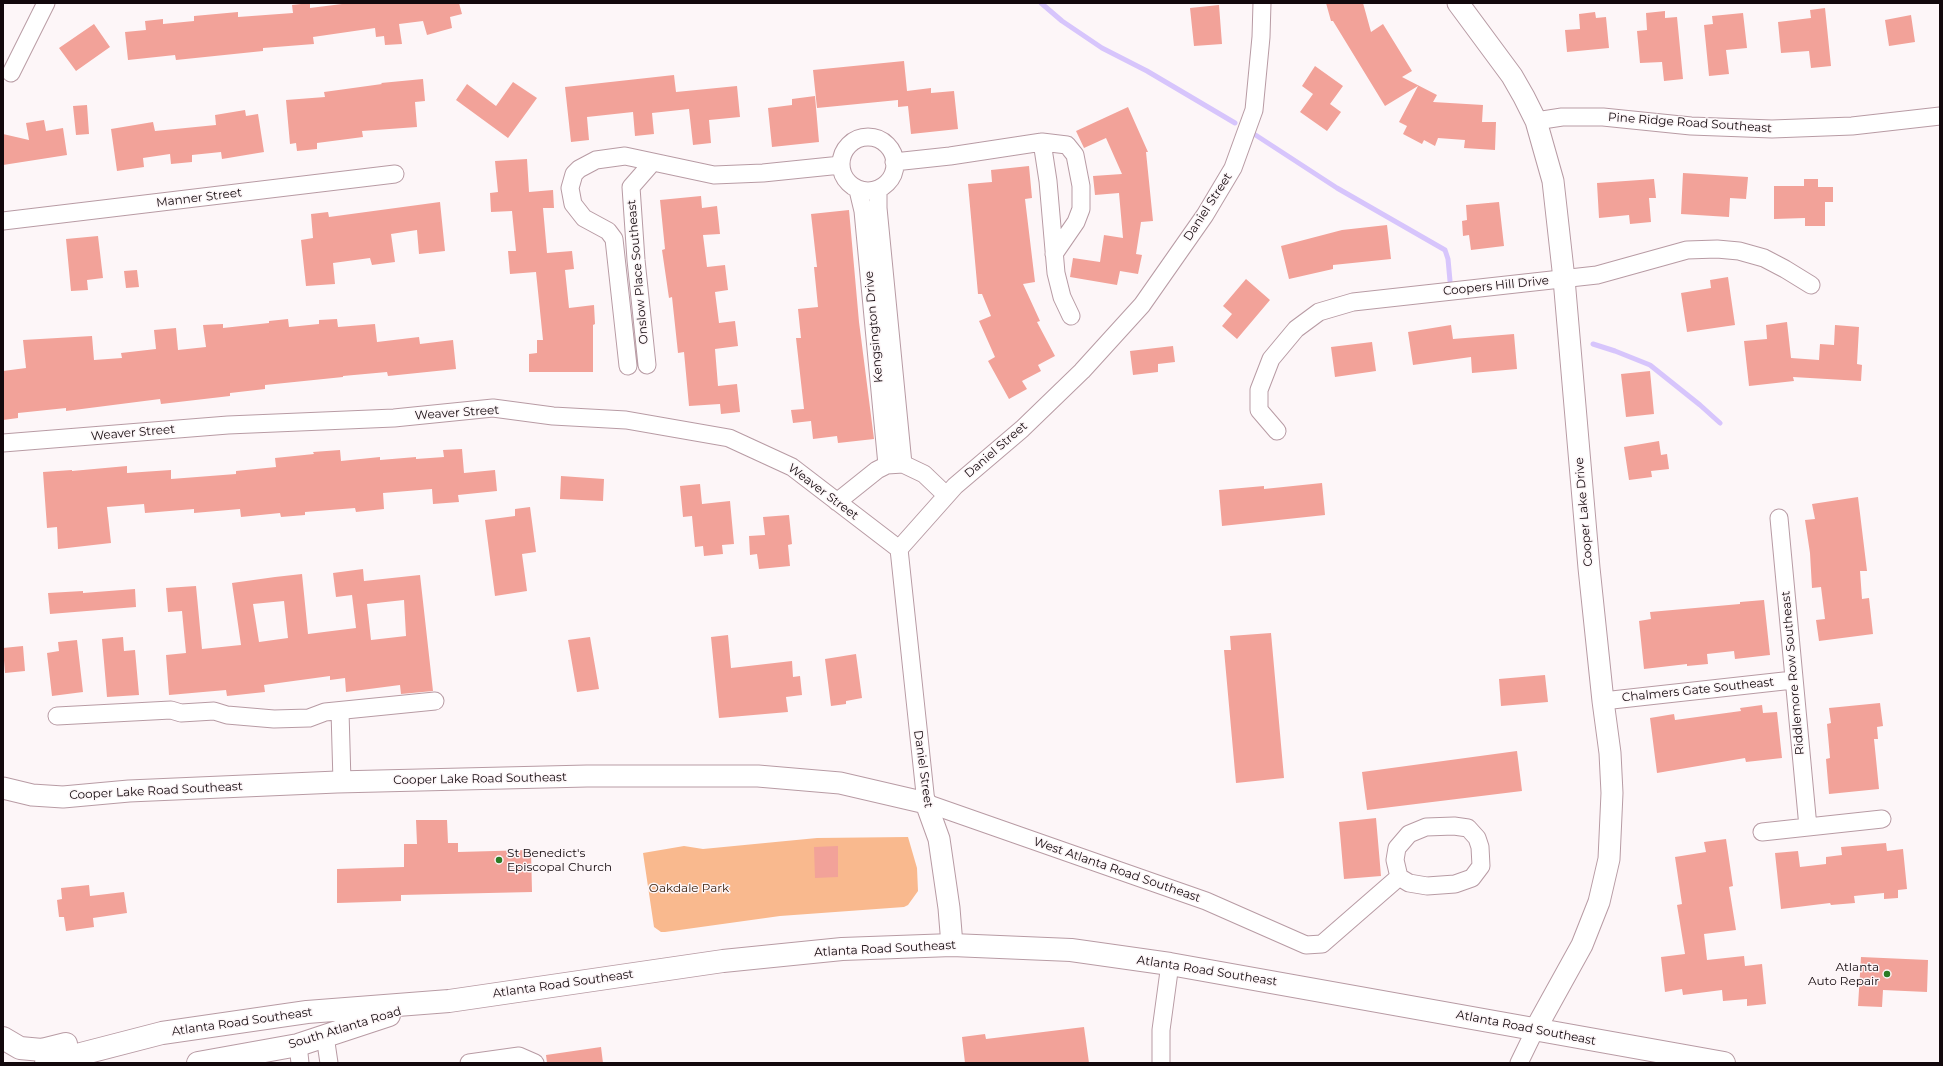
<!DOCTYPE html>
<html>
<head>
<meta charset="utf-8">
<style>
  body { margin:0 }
  #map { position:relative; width:1943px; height:1066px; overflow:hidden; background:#fdf6f8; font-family:Montserrat,sans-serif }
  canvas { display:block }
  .frame { position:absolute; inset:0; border:4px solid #12080c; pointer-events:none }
</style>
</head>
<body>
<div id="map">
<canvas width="1943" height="1066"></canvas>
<div class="frame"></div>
</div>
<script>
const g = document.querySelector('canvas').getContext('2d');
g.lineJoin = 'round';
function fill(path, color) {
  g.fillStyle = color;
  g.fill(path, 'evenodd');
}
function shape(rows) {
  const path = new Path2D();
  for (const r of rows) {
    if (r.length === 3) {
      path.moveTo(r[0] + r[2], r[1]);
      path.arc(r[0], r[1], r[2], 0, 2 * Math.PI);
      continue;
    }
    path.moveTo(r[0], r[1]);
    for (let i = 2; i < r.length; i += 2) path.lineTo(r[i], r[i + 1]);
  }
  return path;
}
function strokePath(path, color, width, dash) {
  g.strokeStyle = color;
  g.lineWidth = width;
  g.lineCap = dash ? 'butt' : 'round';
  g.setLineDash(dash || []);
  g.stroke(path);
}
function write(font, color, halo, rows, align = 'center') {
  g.font = font + ' Montserrat,sans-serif';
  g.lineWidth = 3;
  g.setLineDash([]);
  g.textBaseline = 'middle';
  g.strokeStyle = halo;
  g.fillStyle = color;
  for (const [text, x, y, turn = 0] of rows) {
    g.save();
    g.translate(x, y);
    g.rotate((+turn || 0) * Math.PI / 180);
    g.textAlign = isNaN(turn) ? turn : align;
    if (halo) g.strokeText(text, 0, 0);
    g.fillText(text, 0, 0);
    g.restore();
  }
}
fill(shape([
  [908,837,917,868,918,891,908,905,904,907,780,916,665,932,661,932,654,927,643,853,684,846,703,849,817,838]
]), '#f9b98e');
strokePath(shape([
  [1041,3,1062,21,1102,48,1147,71,1235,123],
  [1254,134,1337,188,1445,250,1448,259,1450,281],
  [1593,344,1615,351,1650,365,1700,405,1720,423]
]), '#d7c5fc', 5);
fill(shape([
  [310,3,310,8,350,3,459,3,462,14,450,17,452,28,427,35,423,21,399,24,402,44,385,45,384,36,376,37,375,28,313,37,314,44,263,48,263,51,176,60,175,55,128,60,125,32,146,30,145,21,163,19,163,24,194,21,194,16,238,12,238,17,293,13,292,5],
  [1326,3,1363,3,1371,32,1383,24,1412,71,1402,77,1437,95,1433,102,1483,105,1482,122,1496,122,1495,150,1464,148,1465,140,1438,138,1435,146,1424,140,1422,144,1403,134,1407,126,1399,122,1418,86,1385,106,1333,21,1331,21],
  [1219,5,1222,44,1194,46,1190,8],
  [1825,8,1831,66,1811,68,1809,51,1781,53,1778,22,1811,18,1810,10],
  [1665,11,1665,18,1677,17,1683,79,1664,81,1662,62,1640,63,1637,31,1647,30,1646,13],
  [1595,12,1596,18,1606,17,1609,48,1567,52,1565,30,1580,29,1579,14],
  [1743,13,1747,48,1726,50,1729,74,1709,76,1704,25,1713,24,1712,16],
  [1911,15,1915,42,1889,46,1885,20],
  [94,24,110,47,76,71,59,48],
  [904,61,907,91,931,88,931,93,954,91,958,129,911,134,908,106,898,107,898,100,817,108,813,70],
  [1315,66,1343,86,1330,104,1341,112,1327,131,1300,112,1313,94,1302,86],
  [674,75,676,92,737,86,740,117,709,120,711,143,693,145,689,109,652,113,654,134,635,136,633,112,587,117,589,140,571,142,565,87],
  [423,79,425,101,415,102,417,127,362,131,363,137,317,143,317,149,297,151,296,143,290,144,286,100,325,97,324,92,382,84,381,83],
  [513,82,537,98,508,138,456,100,467,84,496,106],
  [815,96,819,142,772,147,768,108,792,105,792,99],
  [87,105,89,134,76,135,73,106],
  [1128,107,1148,152,1146,152,1153,221,1141,222,1136,254,1142,255,1138,274,1120,271,1117,285,1070,277,1073,258,1100,262,1104,235,1123,238,1119,193,1095,195,1093,176,1122,174,1106,138,1084,148,1076,131],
  [245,110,246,116,258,114,264,152,222,159,221,152,192,155,192,162,171,164,170,154,143,158,144,167,117,171,111,129,153,122,155,131,216,125,215,115],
  [44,120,46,131,63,128,67,155,3,165,3,134,29,140,26,123],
  [527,159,529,192,553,190,554,208,543,208,547,253,572,251,574,269,565,270,569,308,594,305,595,324,593,325,593,372,529,372,529,354,537,353,537,340,543,340,536,272,510,274,508,251,516,251,512,211,491,212,490,193,498,192,495,161],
  [1029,166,1032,198,1025,199,1035,282,1023,284,1040,321,1037,322,1055,356,1038,365,1041,371,1022,381,1027,389,1009,399,988,361,995,357,979,321,991,316,982,294,978,294,968,184,992,182,991,170],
  [1683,173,1748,177,1746,199,1730,198,1729,217,1681,214],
  [1654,179,1656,198,1649,198,1651,222,1630,224,1629,215,1599,218,1597,183],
  [1804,179,1818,179,1818,187,1833,187,1833,202,1825,202,1825,226,1805,226,1805,218,1774,219,1774,186,1804,186],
  [701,196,702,208,717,206,720,234,703,235,707,267,725,265,728,290,715,292,719,323,735,321,738,346,715,349,718,386,737,384,740,412,721,414,720,404,689,406,684,352,678,353,672,297,669,298,662,250,665,249,660,200],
  [440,202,445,251,419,254,417,230,391,234,395,262,372,265,370,258,333,263,335,284,306,286,301,240,313,238,311,214,328,212,329,217],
  [1499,202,1504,246,1471,250,1469,235,1463,236,1462,221,1467,220,1466,205],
  [849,210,859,322,874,439,838,443,837,436,813,439,811,421,793,423,791,410,804,409,796,338,801,338,798,309,818,307,814,267,817,267,811,214],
  [1387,225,1391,259,1333,265,1333,269,1289,279,1281,246,1342,230],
  [98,236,103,278,87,280,88,290,71,291,66,239],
  [137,270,139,287,126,288,124,271],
  [1728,277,1735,325,1687,332,1681,293,1711,288,1710,280],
  [1246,279,1270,300,1237,339,1222,326,1232,314,1223,306],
  [288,319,289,327,319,324,319,320,337,319,338,327,375,324,377,342,419,337,420,344,453,340,456,369,388,376,387,372,343,376,343,377,265,385,265,389,230,393,230,396,161,404,160,399,66,411,66,408,18,413,18,418,3,420,3,371,26,368,23,340,92,336,94,360,122,358,121,353,156,349,154,330,176,328,178,350,206,347,203,325,223,324,223,328,269,323,269,321],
  [1787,322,1791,358,1819,360,1820,344,1834,345,1835,325,1859,327,1857,364,1862,365,1861,381,1793,377,1794,381,1749,386,1744,341,1767,339,1766,325],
  [1451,325,1453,339,1514,334,1517,369,1472,373,1471,357,1413,365,1408,332],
  [1372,342,1376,371,1335,377,1331,347],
  [1173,346,1175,362,1158,364,1158,372,1133,375,1130,351],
  [1650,371,1654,414,1626,417,1621,374],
  [1659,441,1661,455,1667,454,1669,469,1651,471,1652,477,1629,480,1624,447],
  [462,449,464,473,495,470,497,491,458,495,459,502,433,504,432,489,383,493,384,509,356,512,355,508,305,512,305,515,281,517,280,513,241,517,240,509,194,513,194,509,145,513,144,504,107,507,111,543,58,549,57,527,47,528,43,472,72,470,72,471,127,466,127,473,171,470,171,479,236,474,236,471,276,467,275,458,314,454,313,452,340,450,341,461,380,457,380,460,416,457,416,459,444,457,443,450],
  [561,476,604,479,603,501,560,499],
  [1322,483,1325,515,1222,526,1219,490,1264,486,1264,489],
  [700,484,702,504,730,501,734,544,722,545,723,554,704,556,703,546,695,547,692,516,683,517,680,486],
  [1858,497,1867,571,1860,571,1862,599,1869,598,1873,634,1819,641,1816,620,1825,619,1821,587,1812,588,1810,553,1805,520,1815,519,1812,504],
  [530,507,536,552,522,554,527,591,495,596,485,520,515,516,515,509],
  [789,515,792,544,788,545,790,566,759,569,757,554,750,555,749,536,765,535,763,517],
  [363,569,364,581,420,575,433,691,401,694,400,685,346,692,345,678,330,680,330,676,264,685,265,692,227,696,226,690,169,695,166,655,186,653,182,611,168,612,166,588,196,586,202,649,241,645,232,583,275,577,302,574,308,634,356,628,352,595,336,597,333,573],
  [404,600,406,636,371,640,367,604],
  [284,601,288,638,259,642,253,604],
  [135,589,136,607,50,614,48,593,83,591,83,593],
  [1764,600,1770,655,1735,659,1734,651,1707,654,1708,664,1687,666,1687,664,1644,669,1639,621,1651,619,1650,612,1740,604,1740,602],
  [1271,633,1284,778,1236,783,1224,650,1231,650,1230,636],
  [728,635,731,668,792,661,793,677,800,676,802,695,786,697,788,712,719,718,711,637],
  [123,637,124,651,135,650,139,695,107,697,102,639],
  [590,637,599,689,577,692,568,640],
  [77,640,83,692,52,696,47,653,59,651,58,642],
  [23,646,25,671,5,673,3,648],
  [856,654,862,698,846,701,846,704,831,706,825,659],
  [1545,675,1548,702,1501,706,1499,679],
  [1880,703,1883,726,1877,727,1878,739,1874,739,1879,789,1829,794,1826,759,1830,758,1827,724,1831,723,1829,708],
  [1762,705,1763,713,1777,712,1782,758,1746,762,1745,758,1657,773,1650,718,1674,714,1675,720,1741,711,1740,708],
  [1517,751,1522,791,1367,810,1362,772],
  [1376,818,1381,876,1344,879,1339,822],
  [416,820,447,820,448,843,458,843,458,852,531,850,532,892,401,895,401,901,337,903,337,869,404,867,404,844,417,844],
  [1726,839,1733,886,1729,887,1736,930,1704,934,1707,960,1744,956,1745,966,1762,964,1766,1004,1747,1006,1747,999,1723,1001,1722,990,1683,995,1682,989,1665,992,1661,957,1685,954,1677,905,1682,904,1675,857,1706,852,1704,842],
  [1886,843,1887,851,1903,849,1907,889,1898,890,1898,898,1884,899,1884,893,1854,896,1855,903,1831,905,1830,903,1781,909,1775,853,1798,851,1800,867,1826,864,1826,857,1842,855,1841,847],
  [838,846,838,877,815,878,814,847],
  [89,885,90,896,124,892,127,913,93,918,94,927,66,931,64,917,59,917,57,900,62,899,61,888],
  [1861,957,1928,960,1927,992,1883,990,1882,1007,1858,1006],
  [1084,1027,1089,1063,965,1063,962,1037,985,1034,986,1039],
  [601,1047,603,1063,547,1063,546,1055]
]), '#f2a299');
const minor = shape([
  [1262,3,1261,37,1254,110,1233,168,1205,215,1142,305,1082,371,1022,429,955,486,899,549,926,803,1206,901,1306,945,1322,944,1399,877,1409,883,1427,886,1455,884,1472,878,1481,866,1480,847,1477,838,1468,828,1454,826,1426,827,1409,834,1397,848,1395,860,1399,877],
  [11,73,46,3],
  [1536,121,1562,117,1603,117,1691,126,1772,129,1852,126,1940,116],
  [868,164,27],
  [1042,142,1048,181,1056,273,1062,297,1071,316],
  [894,162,950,156,1042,142,1067,145,1075,155,1081,186,1081,209,1076,222,1054,254],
  [878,189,878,208,903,464],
  [858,190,863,211,887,465],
  [3,221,395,174],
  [647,365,636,260,631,187,652,163],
  [628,366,614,239,608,231,584,218,573,204,570,188,574,174,579,169,596,160,625,156,714,175,763,173,841,165],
  [1277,431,1259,410,1259,390,1271,359,1296,329,1319,312,1353,302,1597,275,1687,250,1717,249,1739,251,1764,258,1785,269,1811,285],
  [3,443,228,425,394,418,493,408,553,416,626,420,729,438,792,467,899,549],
  [837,502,877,470,887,465,903,464,924,474,946,495],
  [1779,518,1808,827],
  [1603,701,1793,680],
  [340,711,342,782],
  [57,716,171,710,181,713,214,711,227,715,274,719,309,718,325,712,435,701],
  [1762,832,1882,819],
  [325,1036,329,1063],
  [298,1045,300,1063],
  [469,1063,519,1056,535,1063],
  [1161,1063,1161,1030,1170,964],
  [1519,1063,1535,1030]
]);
const tertiary = shape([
  [1458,3,1512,76,1524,97,1536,121,1553,181,1564,279,1589,568,1603,701,1610,753,1612,793,1609,859,1599,902,1582,945,1535,1030],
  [3,788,32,795,63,797,129,791,337,782,587,776,758,776,840,783,926,803,939,839,949,908,952,945]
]);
const secondary = shape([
  [3,1038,20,1048,42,1050,66,1044],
  [46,1063,162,1033,307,1012,449,1001,723,961,842,949,952,945,1071,950,1170,964,1724,1063],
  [198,1063,298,1045,389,1015]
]);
strokePath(minor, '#b89ba4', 19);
strokePath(tertiary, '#b89ba4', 23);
strokePath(secondary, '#b89ba4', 24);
strokePath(minor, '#fff', 17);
strokePath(tertiary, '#fff', 21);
strokePath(secondary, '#fff', 22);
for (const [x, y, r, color] of [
  [499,860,4,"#2c7c25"],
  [1887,974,4,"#2c7c25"]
]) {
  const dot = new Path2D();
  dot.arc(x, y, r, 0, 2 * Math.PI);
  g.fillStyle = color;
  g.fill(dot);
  strokePath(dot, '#fdf6f8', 1.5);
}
write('12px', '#12080c', '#fdf6f8', [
  ["Pine Ridge Road Southeast",1690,123,4],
  ["Manner Street",199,198,-7],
  ["Daniel Street",1208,207,-57],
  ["Onslow Place Southeast",638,272,-95],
  ["Coopers Hill Drive",1496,286,-6],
  ["Kengsington Drive",874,327,-95],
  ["Weaver Street",457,413,-4],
  ["Weaver Street",133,433,-5],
  ["Daniel Street",996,450,-41],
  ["Weaver Street",823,492,37],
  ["Cooper Lake Drive",1584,512,-95],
  ["Riddlemore Row Southeast",1793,673,-95],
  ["Chalmers Gate Southeast",1698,690,-6],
  ["Daniel Street",923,769,82],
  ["Cooper Lake Road Southeast",480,779,-1],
  ["Cooper Lake Road Southeast",156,791,-3],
  ["West Atlanta Road Southeast",1117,870,19],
  ["Atlanta Road Southeast",885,949,-3],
  ["Atlanta Road Southeast",1207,971,9],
  ["Atlanta Road Southeast",563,984,-8],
  ["Atlanta Road Southeast",242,1022,-8],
  ["South Atlanta Road",345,1028,-17],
  ["Atlanta Road Southeast",1526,1028,11]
]);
write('12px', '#12080c', '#fdf6f8', [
  ["St Benedict's",507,853],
  ["Episcopal Church",507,867],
  ["Atlanta",1879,967,"right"],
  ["Auto Repair",1879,981,"right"]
], 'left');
write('12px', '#3c220f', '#fdf6f8', [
  ["Oakdale Park",689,888]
]);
</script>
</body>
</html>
